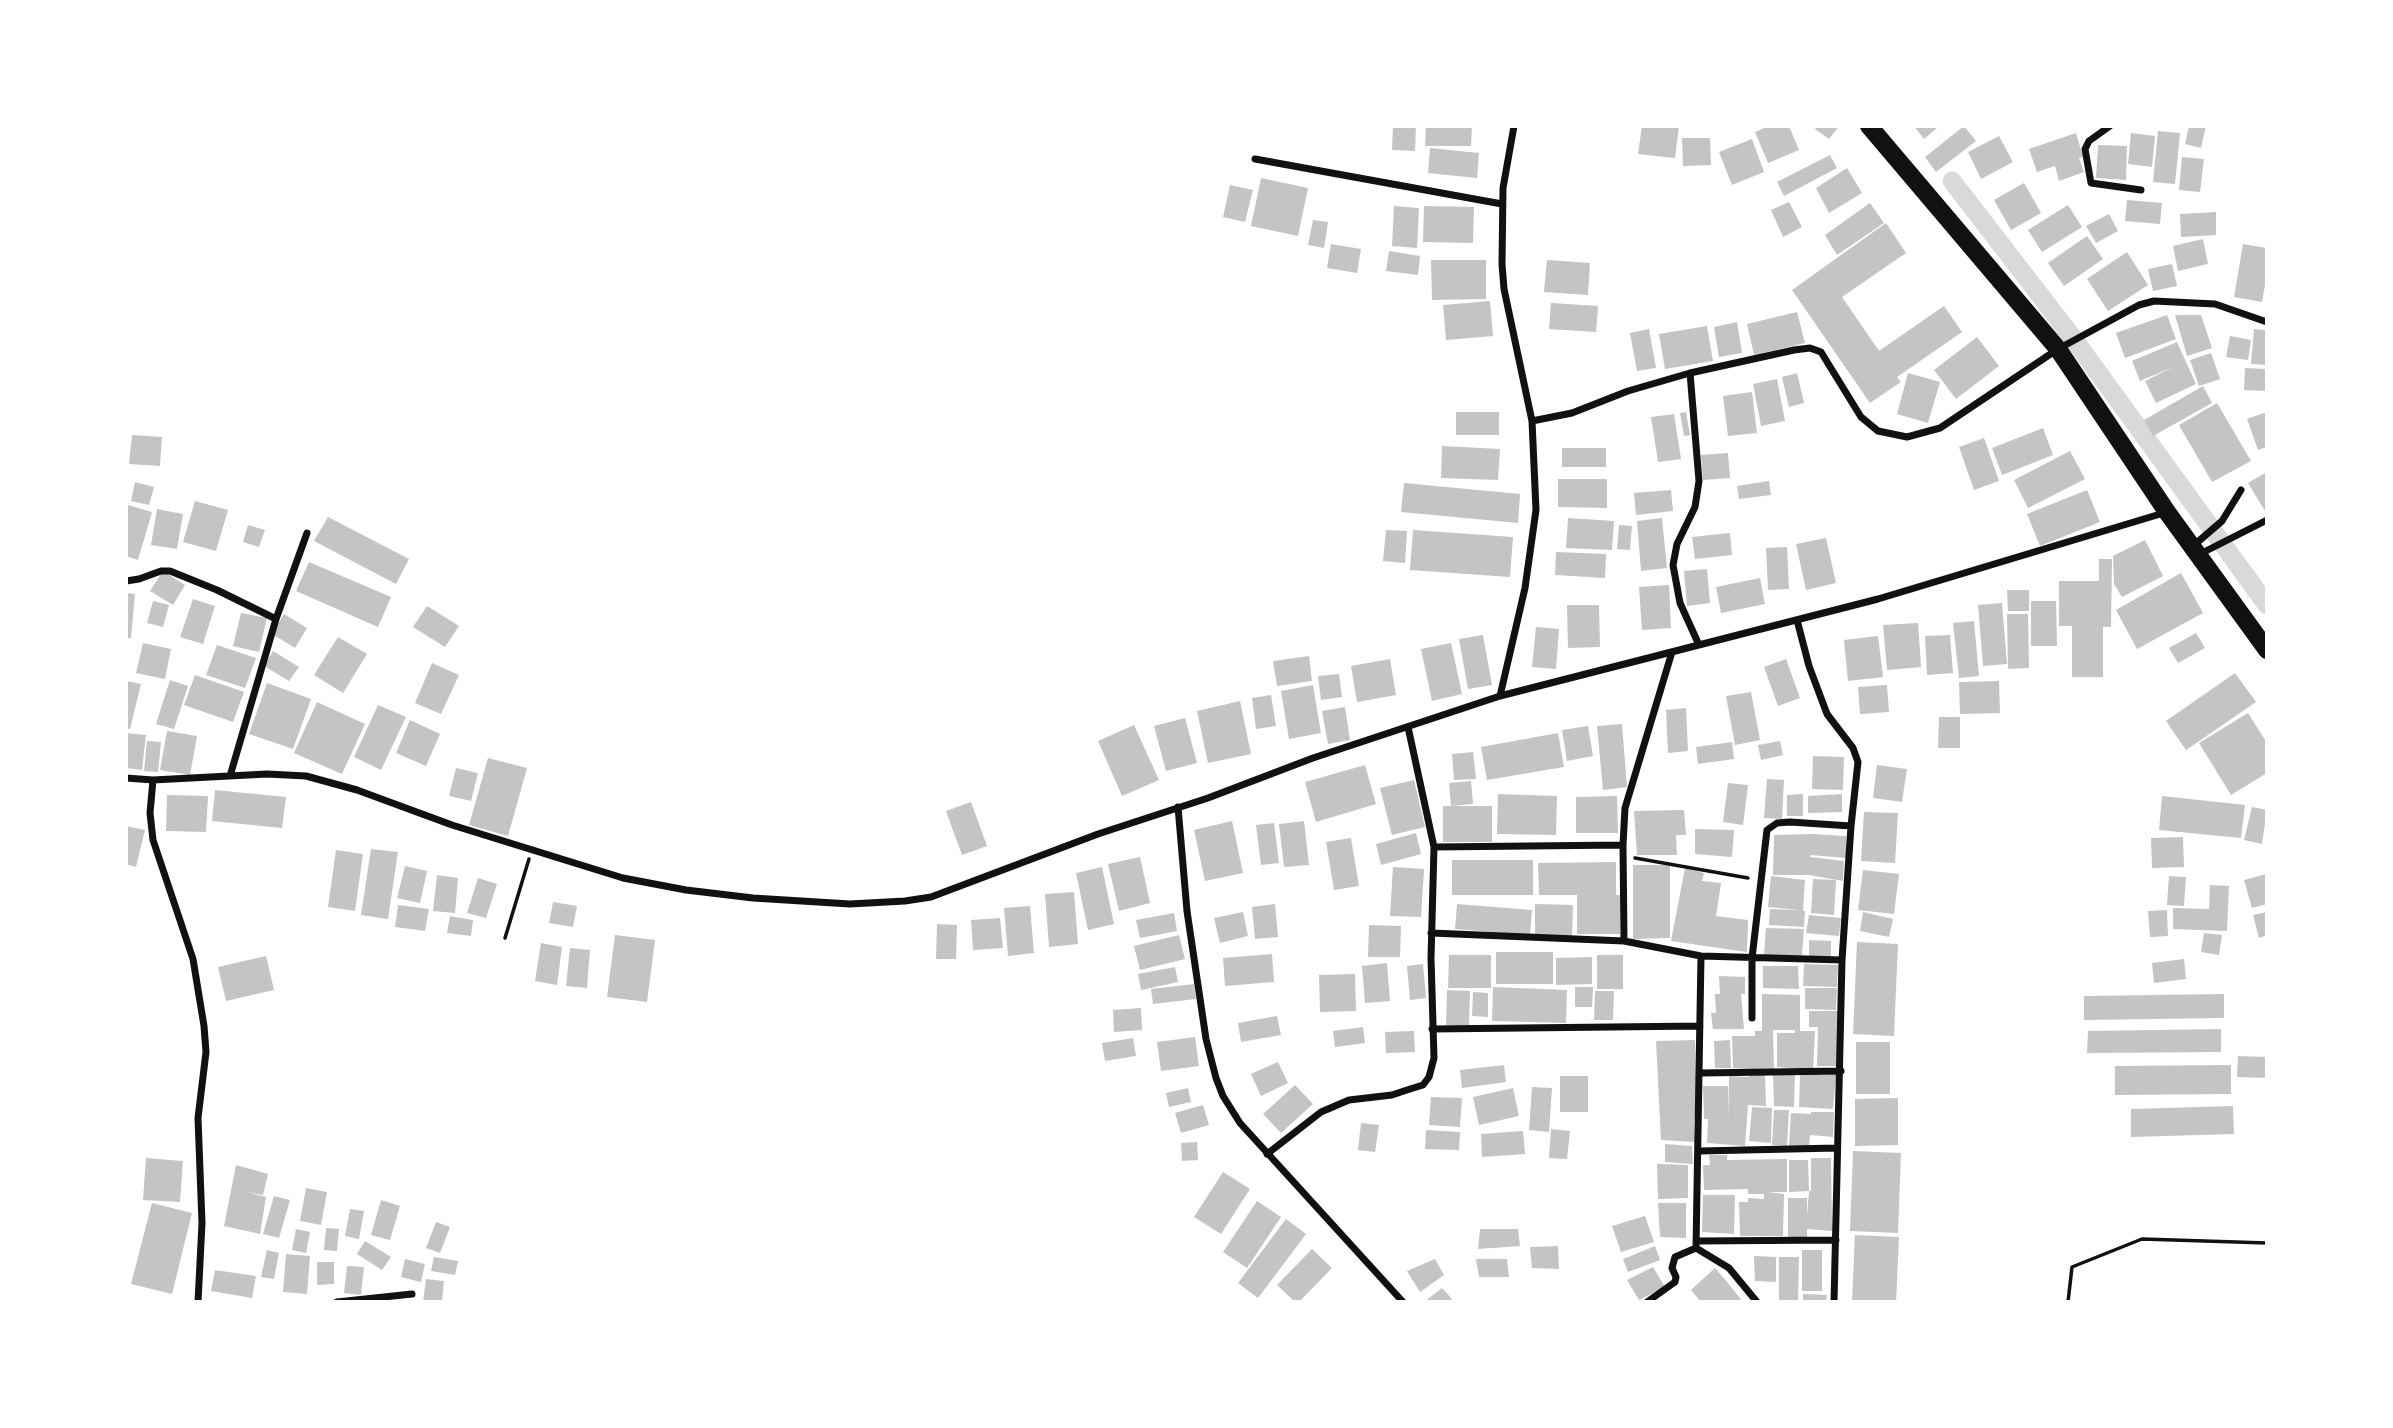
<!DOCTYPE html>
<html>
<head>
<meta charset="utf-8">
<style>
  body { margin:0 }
  #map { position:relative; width:2393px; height:1428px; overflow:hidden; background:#fff; font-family:"PT Sans Narrow",sans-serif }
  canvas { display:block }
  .frame { position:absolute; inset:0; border:128px solid #fff; pointer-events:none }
</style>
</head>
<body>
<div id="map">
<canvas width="2393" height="1428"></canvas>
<div class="frame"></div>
</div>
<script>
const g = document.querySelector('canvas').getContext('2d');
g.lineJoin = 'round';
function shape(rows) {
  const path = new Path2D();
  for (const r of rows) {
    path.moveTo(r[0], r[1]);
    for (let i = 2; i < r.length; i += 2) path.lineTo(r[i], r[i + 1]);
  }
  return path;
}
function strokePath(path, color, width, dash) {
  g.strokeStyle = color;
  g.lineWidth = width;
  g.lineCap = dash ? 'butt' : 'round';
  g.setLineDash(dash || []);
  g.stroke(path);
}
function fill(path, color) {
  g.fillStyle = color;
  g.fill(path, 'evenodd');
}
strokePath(shape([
  [1952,181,2073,338,2267,605]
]), '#d9d9d9', 19);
fill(shape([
  [1393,126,1416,126,1415,151,1392,150],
  [1426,126,1472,126,1471,146,1425,146],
  [1642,126,1679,126,1675,158,1638,154],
  [1769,126,1789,126,1799,150,1768,163,1755,132],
  [1817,126,1839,126,1829,139,1815,129],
  [1914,126,1936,126,1937,128,1924,139],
  [1964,126,1976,141,1936,172,1925,157],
  [2189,126,2206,126,2201,148,2185,144],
  [2158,131,2180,133,2175,184,2153,182],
  [2076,133,2083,157,2079,158,2084,172,2059,181,2055,166,2037,172,2029,149],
  [2131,133,2155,136,2152,167,2128,164],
  [1999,136,2013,162,1981,179,1968,152],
  [1682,138,1710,138,1711,165,1683,166],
  [1752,139,1764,172,1732,185,1719,152],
  [2098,145,2127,146,2126,180,2096,178],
  [1430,148,1479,153,1477,178,1428,173],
  [1830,155,1837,168,1784,196,1777,182],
  [2182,157,2204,159,2200,192,2179,190],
  [1847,168,1862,193,1829,213,1816,188],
  [1261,178,1308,188,1298,236,1251,226],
  [2024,183,2041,213,2011,230,1994,200],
  [1230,185,1253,190,1245,222,1223,217],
  [2127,200,2162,203,2160,224,2125,221],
  [1789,202,1802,227,1783,237,1771,210],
  [1870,203,1884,223,1837,255,1825,235],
  [2068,205,2082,227,2042,252,2028,230],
  [1394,206,1419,208,1417,248,1392,246],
  [1424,206,1474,207,1473,243,1423,242],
  [2216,212,2216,235,2181,237,2180,214],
  [2109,214,2118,231,2096,243,2086,226],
  [1313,220,1328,222,1324,248,1308,245],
  [1886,223,1906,253,1842,297,1879,351,1944,306,1962,332,1897,377,1901,382,1870,403,1792,290],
  [2087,236,2103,259,2064,286,2048,263],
  [2203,239,2208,264,2178,271,2173,246],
  [1331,244,1361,249,1357,273,1327,268],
  [2243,244,2267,248,2267,274,2262,302,2234,297],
  [1389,251,1420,256,1418,275,1386,271],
  [2127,252,2148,285,2108,311,2087,279],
  [1431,260,1486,260,1486,299,1432,300],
  [1547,260,1590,263,1588,295,1544,292],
  [2172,264,2177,286,2153,291,2148,269],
  [1490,301,1493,336,1446,340,1443,305],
  [1551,303,1598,306,1596,332,1549,329],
  [1797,312,1805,343,1754,355,1747,324],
  [2167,315,2176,339,2125,358,2116,333],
  [2175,315,2201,315,2212,348,2187,356],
  [1737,322,1742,353,1719,357,1714,327],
  [1707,326,1713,361,1665,369,1659,334],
  [1649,329,1656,368,1637,371,1630,333],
  [2254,329,2267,330,2267,365,2251,364],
  [2230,336,2251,340,2248,360,2226,357],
  [1977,337,1999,366,1956,399,1934,370],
  [2177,342,2196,384,2156,403,2145,381,2173,367,2140,381,2132,361],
  [2211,353,2220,379,2199,386,2190,360],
  [2245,368,2267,369,2267,391,2244,390],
  [1797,373,1804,403,1789,407,1782,377],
  [1908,373,1940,382,1928,423,1897,414],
  [1777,379,1785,421,1761,426,1753,384],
  [2203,386,2212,403,2153,436,2144,420],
  [1752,392,1757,433,1728,436,1723,396],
  [2217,403,2251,461,2212,482,2179,425],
  [1456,412,1499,412,1499,435,1456,435],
  [1686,412,1690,435,1684,436,1680,413],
  [2267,412,2267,447,2258,450,2247,419],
  [1674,414,1681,459,1658,462,1651,417],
  [2043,428,2053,455,2002,475,1992,448],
  [132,435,162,437,160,466,129,464],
  [1984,438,1999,481,1974,490,1959,447],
  [1442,446,1500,449,1498,480,1441,478],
  [1562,448,1606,448,1606,467,1562,467],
  [2070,451,2085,479,2028,508,2014,480],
  [1728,453,1730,478,1703,480,1701,455],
  [2267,472,2267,510,2265,511,2248,483],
  [1558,479,1607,479,1607,508,1558,507],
  [1769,481,1771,495,1739,499,1737,486],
  [135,482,154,487,149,505,131,501],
  [1404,483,1520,494,1518,523,1401,512],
  [1671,490,1673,511,1636,515,1634,493],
  [2087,490,2100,522,2040,546,2027,514],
  [195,501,228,510,216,551,183,542],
  [128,505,152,512,138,560,126,556],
  [157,509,183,514,177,549,151,545],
  [328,517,409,559,396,584,314,541],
  [1568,518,1614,521,1612,550,1566,548],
  [1662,518,1667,568,1641,571,1637,521],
  [248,525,265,530,259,547,243,542],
  [1619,525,1632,526,1630,550,1617,549],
  [1386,530,1407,531,1405,563,1383,561],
  [1413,530,1513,537,1510,577,1410,570],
  [1730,533,1732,555,1695,559,1692,537],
  [1826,538,1836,583,1806,590,1796,544],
  [2145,540,2163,576,2122,597,2114,584,2113,556],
  [1787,547,1789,589,1768,590,1766,548],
  [1556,552,1606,554,1605,578,1555,575],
  [2099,559,2112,559,2111,627,2103,627,2103,677,2072,677,2072,626,2059,626,2059,581,2099,581],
  [309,562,391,597,378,627,296,591],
  [1707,569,1710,603,1687,606,1684,571],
  [163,571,185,585,173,605,150,591],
  [2181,573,2203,613,2137,649,2116,610],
  [1760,578,1765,604,1721,613,1716,587],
  [1669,585,1671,628,1642,630,1639,587],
  [2007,590,2029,590,2029,611,2008,611],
  [126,593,135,594,131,638,126,638],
  [193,599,215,606,203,644,180,637],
  [153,601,169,605,163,627,147,623],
  [2031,601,2056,601,2057,646,2031,646],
  [2002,603,2007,664,1983,666,1978,605],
  [1567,605,1599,605,1600,647,1568,648],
  [427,606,459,626,445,647,413,627],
  [241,613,267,618,259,652,233,646],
  [284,614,307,628,295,648,272,634],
  [2007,614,2028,614,2029,668,2008,669],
  [1974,621,1979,676,1959,678,1953,623],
  [1918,623,1921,667,1887,670,1883,625],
  [1536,627,1559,629,1556,669,1532,667],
  [2196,633,2205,648,2178,663,2169,648],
  [1483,635,1492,685,1468,689,1459,639],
  [1950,635,1953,673,1927,675,1925,636],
  [1878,636,1883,677,1848,681,1844,640],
  [338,637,367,654,343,693,314,675],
  [143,643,171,649,165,679,136,673],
  [1451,643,1462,694,1432,701,1421,649],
  [217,645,256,658,245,688,206,675],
  [273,651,299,667,289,681,264,666],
  [1309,656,1312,681,1277,686,1273,661],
  [1390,659,1396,695,1357,702,1351,666],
  [1786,659,1800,698,1778,706,1764,667],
  [432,663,459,675,441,714,415,703],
  [2235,673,2256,702,2186,750,2166,721],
  [1339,674,1342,697,1321,700,1318,676],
  [195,675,244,692,233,722,184,705],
  [170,680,188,686,174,729,156,724],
  [126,681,141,684,130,729,126,729],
  [1999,681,2000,713,1960,714,1959,682],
  [267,683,311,699,293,749,249,734],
  [1313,685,1321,733,1289,739,1281,691],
  [1887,685,1889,712,1860,714,1858,687],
  [1751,692,1760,740,1735,745,1726,696],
  [1271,695,1276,726,1256,729,1252,698],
  [1240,701,1251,754,1208,763,1197,711],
  [317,702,365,724,342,774,294,753],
  [378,705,406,717,381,770,354,757],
  [1345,707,1350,740,1328,744,1322,711],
  [1686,708,1688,751,1668,753,1666,710],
  [2248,713,2267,743,2267,773,2231,795,2199,743],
  [1939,717,1960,717,1960,748,1938,748],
  [1185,718,1197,763,1166,771,1154,726],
  [410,720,440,734,426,766,396,753],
  [1622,724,1627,787,1603,790,1597,726],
  [1134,725,1159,780,1122,796,1098,741],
  [1588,726,1593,756,1567,761,1562,730],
  [167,731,197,736,190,775,160,770],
  [126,733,146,735,142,770,126,768],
  [1558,733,1564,767,1487,780,1481,747],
  [147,741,161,742,158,772,144,771],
  [1780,741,1783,755,1761,760,1758,745],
  [1732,742,1734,759,1698,764,1696,747],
  [1473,752,1476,779,1454,780,1452,754],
  [1813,756,1844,757,1843,790,1812,789],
  [488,758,527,768,508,836,469,825],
  [1365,765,1376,804,1316,822,1305,782],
  [1877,765,1907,769,1902,802,1873,798],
  [456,768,478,773,471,801,449,796],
  [1767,779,1784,780,1782,819,1764,818],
  [1414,780,1425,827,1392,835,1380,788],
  [1471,781,1473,804,1451,806,1449,783],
  [1728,783,1748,785,1743,825,1723,822],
  [215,790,286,797,282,828,212,821],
  [1498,794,1557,796,1556,835,1497,834],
  [1803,794,1803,816,1787,816,1787,795],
  [1842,794,1842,812,1808,813,1808,796],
  [167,795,208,796,206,832,166,831],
  [1617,796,1618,833,1576,833,1576,797],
  [2162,796,2245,805,2241,838,2159,830],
  [971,802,987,846,962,855,946,811],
  [1443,806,1492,806,1492,842,1443,842],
  [2252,807,2267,810,2262,844,2244,840],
  [1684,810,1686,835,1676,835,1677,855,1637,855,1634,811],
  [1864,812,1898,813,1895,863,1861,861],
  [1232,821,1243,873,1205,881,1194,830],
  [1304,821,1309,865,1284,867,1279,824],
  [1274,823,1279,863,1261,865,1256,825],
  [126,826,145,830,136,867,126,864],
  [1695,829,1734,830,1732,857,1695,854],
  [1416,833,1421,854,1381,865,1376,844],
  [1811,834,1846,836,1847,858,1810,855,1810,857,1844,861,1843,881,1809,875,1773,875,1774,835],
  [2183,837,2184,867,2152,868,2151,838],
  [1351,838,1359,886,1334,890,1326,842],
  [371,849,398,852,388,919,361,915],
  [336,850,363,854,355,911,328,907],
  [1140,857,1150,903,1119,911,1108,864],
  [1452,860,1533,860,1533,895,1452,895],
  [1616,862,1616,895,1620,895,1620,934,1577,934,1577,895,1539,895,1538,863],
  [1633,865,1670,865,1670,938,1633,939],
  [405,866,427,871,420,903,397,898],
  [1102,867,1114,924,1088,930,1076,873],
  [1393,867,1424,869,1421,917,1390,916],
  [1685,868,1704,873,1702,881,1721,883,1716,916,1748,920,1747,952,1671,941],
  [1863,870,1899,874,1894,914,1858,910],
  [2266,874,2267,904,2252,908,2244,880],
  [437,875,458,878,455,913,433,911],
  [1771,876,1805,880,1803,911,1805,911,1804,927,1769,925,1770,909,1800,910,1768,907],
  [2169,876,2186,877,2184,906,2167,905],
  [478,878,497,884,486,918,467,913],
  [1813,879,1836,880,1834,915,1811,913],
  [2210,885,2229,886,2227,931,2173,929,2173,908,2209,909],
  [1074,892,1078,944,1049,947,1045,894],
  [553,902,577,906,573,927,549,923],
  [1275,904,1278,937,1255,939,1252,907],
  [1457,904,1532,910,1530,935,1455,929],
  [1535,904,1573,905,1572,937,1535,937],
  [398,905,429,909,425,931,395,927],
  [1030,906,1034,953,1008,956,1004,908],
  [2167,910,2168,936,2150,937,2148,911],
  [1243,912,1248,936,1220,943,1214,918],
  [1863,912,1893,919,1889,937,1860,931],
  [2267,912,2267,935,2259,938,2253,915],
  [1174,913,1177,931,1140,938,1136,920],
  [1809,915,1841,918,1839,936,1806,933],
  [450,916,473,920,471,936,447,933],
  [1000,918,1003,948,973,950,971,920],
  [937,924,957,925,956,959,936,959],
  [1369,925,1401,926,1400,957,1368,957],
  [1766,928,1804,929,1802,956,1764,955],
  [2204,933,2222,935,2219,955,2201,952],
  [615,935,655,940,647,1002,607,997],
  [1179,935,1185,959,1140,970,1134,946],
  [1809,940,1831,941,1831,958,1809,956],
  [1857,942,1898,944,1894,1036,1853,1034],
  [541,943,562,947,557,985,535,981],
  [570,948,590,950,587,988,566,986],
  [1496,952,1553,952,1553,984,1496,984],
  [1272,954,1274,982,1225,986,1223,958],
  [1449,955,1491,955,1491,988,1448,988],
  [1597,955,1623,955,1623,989,1597,989],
  [266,956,274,990,226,1001,218,967],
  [1592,957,1592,984,1556,985,1556,958],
  [2184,959,2186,979,2154,983,2152,963],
  [1387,963,1390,1001,1365,1003,1362,966],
  [1423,964,1426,998,1410,1000,1407,966],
  [1804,964,1838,965,1837,987,1803,986],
  [1763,966,1798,966,1799,989,1763,988],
  [1175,967,1178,982,1141,990,1138,974],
  [1355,974,1356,1011,1320,1012,1319,975],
  [1719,976,1745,977,1745,994,1741,994,1744,1029,1713,1029,1711,1013,1716,1013,1715,994,1720,994],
  [1194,984,1196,999,1153,1004,1151,989],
  [1493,987,1567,990,1566,1023,1492,1021],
  [1575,987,1593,987,1592,1007,1575,1007],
  [1805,988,1837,988,1836,1010,1805,1009],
  [1447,990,1470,991,1469,1026,1446,1025],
  [1595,991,1614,991,1613,1020,1594,1020],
  [1473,992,1488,993,1488,1017,1472,1016],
  [1762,994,1800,995,1800,1031,1815,1031,1813,1070,1777,1067,1777,1033,1795,1033,1795,1030,1773,1030,1774,1070,1733,1068,1732,1036,1755,1036,1755,1031,1762,1031],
  [2224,994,2224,1018,2084,1020,2084,996],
  [1141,1008,1142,1030,1114,1032,1113,1010],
  [1809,1011,1841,1011,1841,1034,1837,1035,1837,1066,1817,1066,1818,1027,1809,1027],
  [1277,1016,1281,1035,1241,1042,1238,1023],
  [1363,1027,1365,1043,1335,1047,1333,1031],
  [2221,1029,2221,1052,2087,1053,2088,1031],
  [1414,1031,1415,1052,1386,1053,1385,1032],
  [1195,1037,1199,1066,1161,1071,1157,1042],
  [1133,1038,1136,1056,1105,1061,1102,1043],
  [1695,1040,1697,1119,1694,1119,1695,1142,1661,1140,1656,1041],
  [1730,1040,1731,1068,1715,1068,1714,1041],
  [1856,1042,1890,1042,1890,1094,1856,1094],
  [2238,1056,2267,1057,2267,1078,2237,1077],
  [1278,1062,1288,1083,1261,1096,1251,1074],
  [1504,1065,1506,1082,1462,1088,1460,1070],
  [2231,1065,2231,1094,2115,1095,2115,1066],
  [1749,1074,1765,1075,1766,1106,1748,1105,1745,1146,1707,1143,1708,1119,1704,1119,1703,1086,1728,1086,1728,1120,1729,1076,1749,1077],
  [1800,1074,1836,1075,1833,1109,1799,1107],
  [1773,1075,1795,1075,1794,1107,1774,1106],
  [1560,1076,1588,1076,1588,1112,1560,1112],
  [1295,1085,1313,1104,1281,1133,1263,1114],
  [1532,1087,1552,1088,1549,1132,1529,1130],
  [1188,1088,1191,1102,1169,1107,1166,1093],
  [1513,1088,1519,1116,1479,1125,1473,1097],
  [1431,1097,1462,1098,1460,1127,1429,1125],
  [1898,1098,1898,1145,1855,1146,1855,1099],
  [1203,1105,1209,1125,1181,1133,1175,1113],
  [2233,1106,2234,1134,2131,1137,2131,1109],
  [1752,1107,1772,1108,1771,1143,1749,1141],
  [1774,1110,1789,1110,1787,1146,1772,1145],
  [1811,1112,1834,1112,1833,1137,1810,1135,1809,1148,1789,1146,1791,1113,1811,1114],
  [1361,1123,1379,1125,1375,1152,1358,1150],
  [1551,1129,1570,1131,1567,1159,1549,1158],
  [1426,1130,1460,1132,1459,1150,1425,1149],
  [1523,1131,1525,1154,1482,1157,1481,1134],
  [1197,1142,1198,1160,1182,1161,1181,1143],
  [1665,1144,1692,1146,1693,1164,1665,1162],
  [1853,1151,1901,1153,1898,1233,1850,1231],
  [1709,1155,1727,1155,1727,1160,1787,1159,1787,1192,1768,1192,1784,1194,1783,1236,1740,1236,1739,1202,1748,1202,1748,1198,1764,1199,1764,1194,1748,1194,1748,1189,1704,1190,1703,1165,1710,1165],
  [146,1158,183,1161,180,1202,143,1200],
  [1811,1158,1831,1158,1832,1231,1807,1229,1807,1237,1788,1237,1788,1198,1807,1198,1807,1216,1809,1191,1811,1191],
  [1789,1160,1808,1160,1809,1191,1789,1192],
  [1657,1164,1688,1165,1688,1198,1658,1199],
  [236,1165,268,1174,263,1195,247,1192,266,1197,260,1234,224,1226],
  [1223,1172,1250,1189,1221,1234,1194,1217],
  [306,1188,327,1192,321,1225,300,1221],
  [1703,1195,1735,1195,1734,1234,1702,1232],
  [274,1196,290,1200,279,1238,263,1234],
  [381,1200,400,1206,390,1240,371,1235],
  [1257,1201,1281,1217,1247,1268,1223,1252],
  [152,1203,192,1213,172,1294,131,1284],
  [1658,1203,1686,1203,1686,1238,1660,1237],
  [350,1209,364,1211,359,1239,345,1236],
  [1645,1216,1654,1242,1621,1252,1612,1226],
  [1286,1219,1306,1234,1258,1298,1238,1283],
  [436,1222,450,1227,440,1253,426,1248],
  [326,1228,339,1229,337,1251,324,1250],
  [296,1229,310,1232,306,1253,292,1250],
  [1480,1229,1518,1229,1520,1246,1478,1249],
  [1855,1235,1899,1237,1896,1302,1852,1302],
  [365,1241,391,1257,382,1270,357,1254],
  [1558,1246,1559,1269,1532,1268,1530,1247],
  [1655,1246,1660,1260,1628,1272,1623,1259],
  [1312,1249,1332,1268,1299,1302,1295,1302,1277,1285],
  [267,1250,279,1253,274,1279,261,1277],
  [1802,1250,1822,1250,1822,1291,1802,1291],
  [286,1254,310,1256,307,1294,283,1292],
  [1754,1256,1776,1257,1776,1282,1755,1281],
  [434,1257,458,1261,455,1275,431,1271],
  [1779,1257,1799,1257,1798,1302,1779,1302],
  [405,1259,425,1264,421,1282,401,1277],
  [1435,1259,1444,1275,1420,1292,1407,1271],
  [1476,1259,1507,1259,1509,1277,1479,1277],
  [317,1262,334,1262,334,1284,317,1285],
  [347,1266,364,1267,361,1295,344,1293],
  [1653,1267,1665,1287,1639,1300,1627,1280],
  [1715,1268,1727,1282,1743,1302,1701,1302,1691,1290],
  [215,1270,256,1276,252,1298,211,1291],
  [426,1279,444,1281,442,1302,423,1302],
  [1442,1288,1452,1299,1448,1302,1424,1302],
  [1803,1294,1827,1295,1826,1302,1803,1302]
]), '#c4c4c4');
strokePath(shape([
  [1635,858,1748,878],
  [505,938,529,859],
  [2068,1302,2072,1267,2142,1239,2267,1243]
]), '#111', 3.5);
strokePath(shape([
  [2110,126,2089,141,2085,149,2091,183,2141,190],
  [1255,159,1502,204],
  [1532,421,1572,413,1628,391,1690,373],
  [2193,546,2222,521,2241,490],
  [2200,554,2267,520],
  [126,581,139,579,161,571,170,571,217,590,276,619],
  [1797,620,1809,666,1827,714,1853,748,1858,762,1851,826],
  [1699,645,1680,603,1673,565,1677,544,1695,507,1699,481,1690,373,1794,350,1810,348,1821,352,1861,417,1878,431,1907,437,1940,428,2058,349,2139,305,2154,301,2215,304,2267,322],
  [1672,652,1625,808,1623,845,1624,941,1701,956,1842,960],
  [1500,696,1525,588,1536,510,1532,421,1504,289,1502,264,1503,188,1514,126],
  [230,776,276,619,307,533],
  [126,778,153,780,267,774,306,776,357,790,452,825,623,878,686,890,753,898,850,904,905,901,931,897,1098,834,1208,798,1313,758,1500,696,1878,599,2167,512],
  [153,780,150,813,153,840,193,959,204,1026,206,1052,198,1118,202,1223,198,1302],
  [1178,807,1187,911,1206,1039,1216,1078,1223,1096,1240,1123,1403,1302],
  [1434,847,1623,845],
  [1431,933,1624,941],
  [1701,956,1696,1248,1729,1268,1757,1302],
  [1752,1018,1752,958,1767,830,1777,823,1790,822,1851,826,1842,960,1834,1302],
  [1432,1029,1700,1026],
  [1700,1073,1841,1071],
  [1699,1151,1837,1148],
  [1267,1154,1321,1112,1349,1100,1392,1095,1410,1089,1423,1085,1429,1077,1434,1058,1431,958,1434,847,1408,727],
  [1697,1241,1836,1240],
  [337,1302,412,1294],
  [1647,1302,1675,1282,1676,1277,1672,1268,1675,1257,1696,1248]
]), '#111', 7);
strokePath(shape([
  [1869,126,2058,349,2167,512,2267,650]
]), '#111', 18);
</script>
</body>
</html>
